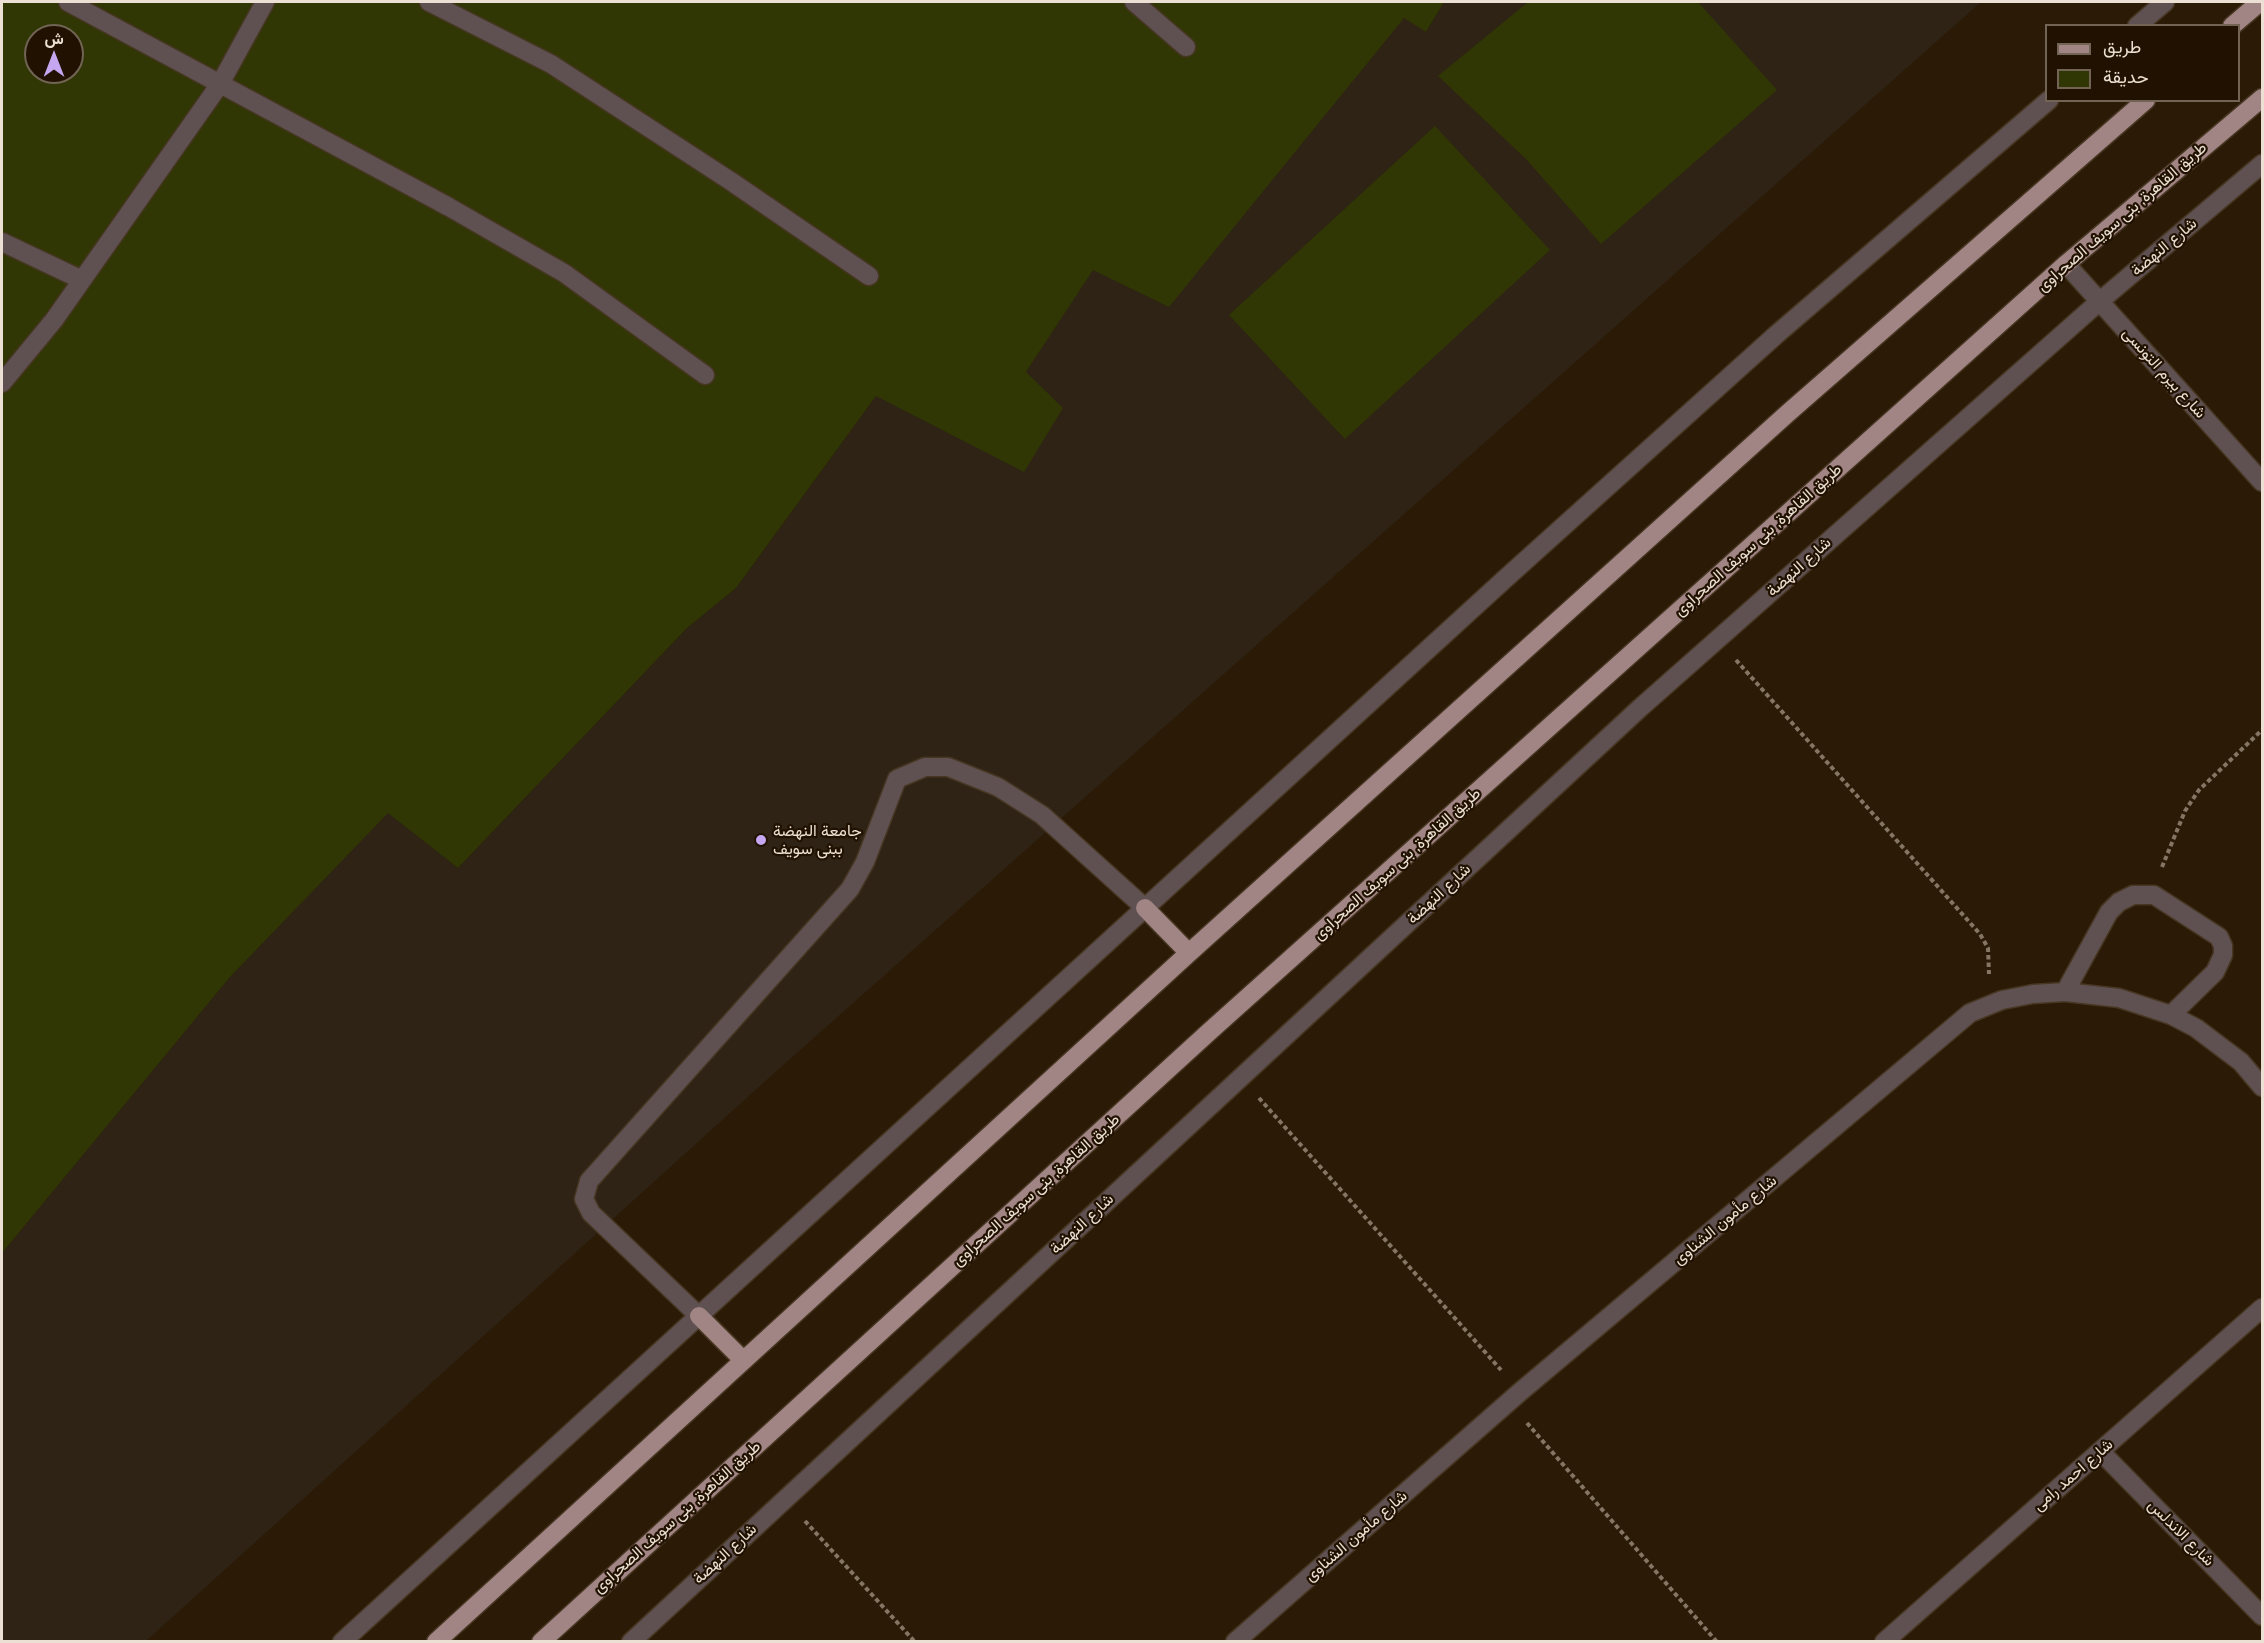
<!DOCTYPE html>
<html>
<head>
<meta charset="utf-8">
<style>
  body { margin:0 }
  #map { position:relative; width:2264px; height:1643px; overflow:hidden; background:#2b1a05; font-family:Mulish,Vazirmatn,sans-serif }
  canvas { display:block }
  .frame { position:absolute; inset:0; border:3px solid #ebe0d3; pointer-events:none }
  .legend { position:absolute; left:2045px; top:24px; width:195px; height:78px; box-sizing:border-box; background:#211100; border:2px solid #726454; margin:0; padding:8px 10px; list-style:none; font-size:18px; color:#ebe0d3 }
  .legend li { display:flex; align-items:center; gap:12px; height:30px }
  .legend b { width:30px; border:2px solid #726454 }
  .north { position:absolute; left:24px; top:24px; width:60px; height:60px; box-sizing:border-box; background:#211100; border:2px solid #726454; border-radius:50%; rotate:0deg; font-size:16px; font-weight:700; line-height:24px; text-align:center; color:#ebe0d3 }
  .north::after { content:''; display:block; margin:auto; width:21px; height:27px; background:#c5a7f1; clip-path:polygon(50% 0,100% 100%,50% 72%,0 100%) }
</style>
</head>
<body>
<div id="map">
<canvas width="2264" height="1643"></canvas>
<div class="frame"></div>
<ul class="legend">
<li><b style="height:8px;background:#a18484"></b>طريق</li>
<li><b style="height:16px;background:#303704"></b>حديقة</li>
</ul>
<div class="north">ش</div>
</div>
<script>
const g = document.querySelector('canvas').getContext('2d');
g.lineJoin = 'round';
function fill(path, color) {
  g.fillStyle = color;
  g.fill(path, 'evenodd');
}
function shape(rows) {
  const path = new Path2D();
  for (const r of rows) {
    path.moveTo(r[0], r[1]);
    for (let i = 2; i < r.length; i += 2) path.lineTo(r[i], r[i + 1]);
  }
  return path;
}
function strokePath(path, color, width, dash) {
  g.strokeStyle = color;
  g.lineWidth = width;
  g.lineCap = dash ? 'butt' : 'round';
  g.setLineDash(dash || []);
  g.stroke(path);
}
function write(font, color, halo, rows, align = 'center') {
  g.font = font + ' Mulish,Vazirmatn,sans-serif';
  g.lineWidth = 4.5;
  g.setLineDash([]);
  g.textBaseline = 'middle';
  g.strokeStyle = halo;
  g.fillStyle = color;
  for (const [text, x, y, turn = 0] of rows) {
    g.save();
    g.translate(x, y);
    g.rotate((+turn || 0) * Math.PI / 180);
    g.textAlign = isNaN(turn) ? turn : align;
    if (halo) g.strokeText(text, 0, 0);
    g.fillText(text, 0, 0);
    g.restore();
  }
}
fill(shape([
  [1444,2,1981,2,771,1076,146,1641,2,1642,2,1253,230,977,388,812,458,868,687,628,736,588,876,396,1026,372,1093,269,1405,18,1426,32]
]), '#2e2314');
fill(shape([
  [2,2,1444,2,1426,32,1404,18,1169,307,1093,270,1026,372,1063,408,1024,472,876,396,736,588,687,628,458,868,388,813,230,977,2,1253],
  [36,36,72,36,72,72,36,72],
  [1528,2,1698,2,1777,90,1601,244,1526,159,1438,76],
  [1435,126,1550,250,1345,439,1229,315]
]), '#303704');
const minor = shape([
  [68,2,449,207,564,273,705,375],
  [429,2,551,64,732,182,869,276],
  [1134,2,1186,47],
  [2137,26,2165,2],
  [2,242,82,280],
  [2066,264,2262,482],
  [2,383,54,320,220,84,265,2],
  [2065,992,2109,912,2119,902,2133,895,2154,895,2219,937,2223,946,2223,955,2215,972,2171,1015],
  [699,1316,591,1213,584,1199,589,1181,850,889,865,862,897,779,925,767,948,767,998,787,1042,815,1145,908],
  [2100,1451,2262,1616],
  [342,1642,1506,578,1777,334,2049,100],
  [631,1642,1640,708,2100,301,2262,164],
  [1235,1642,1520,1392,1970,1013,2002,1000,2033,994,2065,992,2119,998,2171,1015,2196,1028,2241,1062,2262,1087],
  [1884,1642,2262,1308]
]);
const major = shape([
  [2232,26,2260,2],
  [1145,908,1189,953],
  [699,1316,743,1360],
  [436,1642,1189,953,1788,413,2146,100],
  [541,1642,1210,1031,2066,264,2262,98]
]);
strokePath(minor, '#463622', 21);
strokePath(major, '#463622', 21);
strokePath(shape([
  [1736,660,1980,934,1988,948,1989,974],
  [2162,867,2185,811,2199,790,2262,730],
  [1259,1098,1501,1370],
  [1527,1423,1717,1642],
  [805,1521,915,1642]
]), '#847564', 4, [4.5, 3]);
strokePath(minor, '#5f5151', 18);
strokePath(major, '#a18484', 18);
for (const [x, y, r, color] of [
  [761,840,6,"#c5a7f1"]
]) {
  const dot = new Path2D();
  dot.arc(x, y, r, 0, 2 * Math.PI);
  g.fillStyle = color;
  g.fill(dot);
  strokePath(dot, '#211100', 2);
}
write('16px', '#ebe0d3', '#211100', [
  ["طريق القاهرة, بنى سويف الصحراوى",2122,217,-41],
  ["شارع النهضة",2164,247,-40],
  ["شارع بيرم التونسى",2164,373,48],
  ["طريق القاهرة, بنى سويف الصحراوى",1758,540,-42],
  ["شارع النهضة",1799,567,-42],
  ["طريق القاهرة, بنى سويف الصحراوى",1397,864,-42],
  ["شارع النهضة",1439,894,-43],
  ["طريق القاهرة, بنى سويف الصحراوى",1036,1190,-42],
  ["شارع مأمون الشناوى",1725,1220,-40],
  ["شارع النهضة",1082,1224,-43],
  ["شارع احمد رامى",2073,1475,-41],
  ["طريق القاهرة, بنى سويف الصحراوى",677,1517,-42],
  ["شارع الاندلس",2181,1533,45],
  ["شارع مأمون الشناوى",1356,1536,-41],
  ["شارع النهضة",725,1554,-43]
]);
write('16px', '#ebe0d3', '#211100', [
  ["جامعة النهضة",773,831],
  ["ببنى سويف",773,849]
], 'left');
</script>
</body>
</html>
